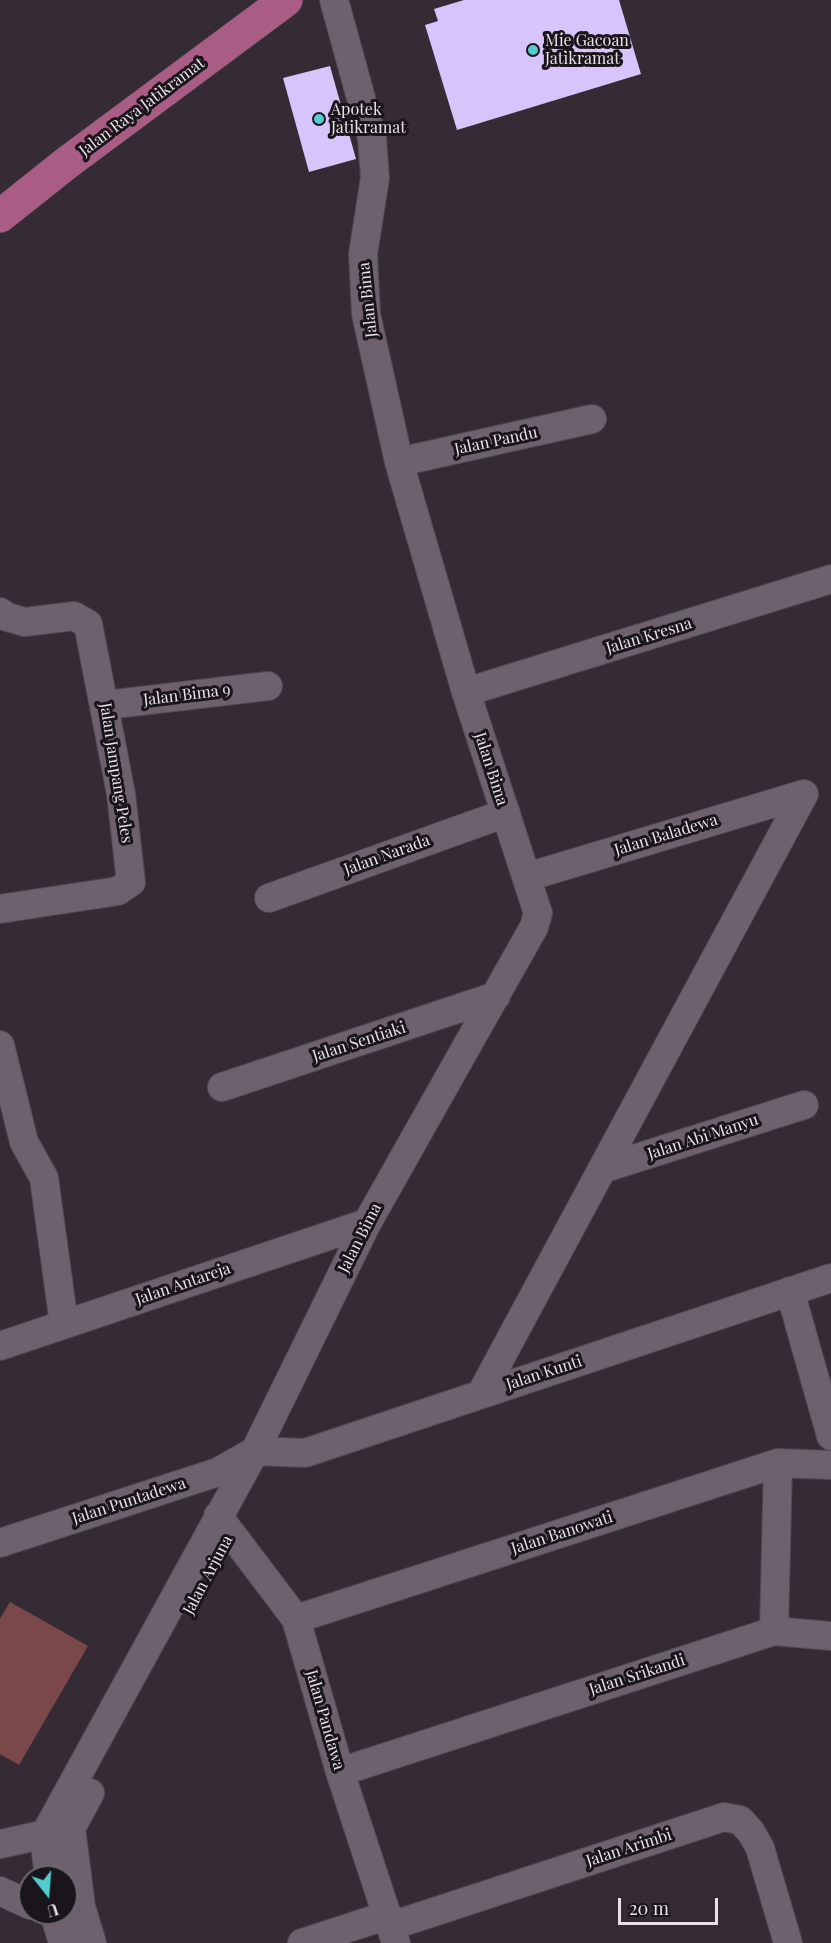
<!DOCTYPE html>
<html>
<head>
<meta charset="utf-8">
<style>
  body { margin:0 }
  #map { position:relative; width:831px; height:1943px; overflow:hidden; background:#352b35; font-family:"Playfair Display",serif }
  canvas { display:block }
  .north { position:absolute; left:18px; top:1865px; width:60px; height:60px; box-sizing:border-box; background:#1a151a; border:2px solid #6c676c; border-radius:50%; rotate:163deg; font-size:16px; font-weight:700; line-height:24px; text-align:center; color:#e8e2e8 }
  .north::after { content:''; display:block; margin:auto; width:21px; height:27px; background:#52cdce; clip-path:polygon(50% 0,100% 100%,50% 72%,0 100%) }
  .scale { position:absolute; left:618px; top:1898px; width:100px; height:27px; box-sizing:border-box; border:3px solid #e8e2e8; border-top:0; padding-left:8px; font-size:18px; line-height:21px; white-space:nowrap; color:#e8e2e8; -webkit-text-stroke:4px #1a151a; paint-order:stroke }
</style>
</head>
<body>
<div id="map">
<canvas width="831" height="1943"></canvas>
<div class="north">U</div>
<div class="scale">20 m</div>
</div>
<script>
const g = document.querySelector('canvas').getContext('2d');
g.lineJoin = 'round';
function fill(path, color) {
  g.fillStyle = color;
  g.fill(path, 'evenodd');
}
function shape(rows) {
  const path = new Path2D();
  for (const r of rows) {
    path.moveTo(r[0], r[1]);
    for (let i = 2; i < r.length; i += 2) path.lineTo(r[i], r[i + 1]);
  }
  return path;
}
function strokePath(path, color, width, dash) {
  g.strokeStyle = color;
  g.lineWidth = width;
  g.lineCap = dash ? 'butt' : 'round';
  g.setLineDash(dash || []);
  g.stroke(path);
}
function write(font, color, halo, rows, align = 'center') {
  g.font = font + ' "Playfair Display",serif';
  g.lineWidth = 6;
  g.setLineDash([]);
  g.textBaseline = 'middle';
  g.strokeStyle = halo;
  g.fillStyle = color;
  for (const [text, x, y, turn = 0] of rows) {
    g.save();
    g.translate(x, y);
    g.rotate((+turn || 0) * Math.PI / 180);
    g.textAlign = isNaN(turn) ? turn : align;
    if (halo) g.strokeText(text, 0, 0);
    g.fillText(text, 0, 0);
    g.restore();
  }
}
fill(shape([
  [10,1602,88,1646,19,1765,0,1754,0,1619]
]), '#7b4849');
fill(shape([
  [464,0,619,0,641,74,457,130,425,25,438,21,434,9],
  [330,66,356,159,309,172,283,78]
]), '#d6c4fa');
const street = shape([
  [399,462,592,419],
  [0,612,7,617,25,622,74,616,88,624,121,794,131,882,118,891,0,909],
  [466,692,831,579],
  [106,705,268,686],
  [527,877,804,794],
  [269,898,506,813],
  [0,1045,24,1142,44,1178,64,1324],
  [222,1087,496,996],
  [602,1169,804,1105],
  [790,1291,831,1436],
  [0,1346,367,1223],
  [481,1394,804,794],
  [218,1516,296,1619,340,1772,396,1943],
  [0,1543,218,1472,255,1451,305,1453,831,1278],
  [296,1619,778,1463,831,1465],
  [774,1631,831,1636],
  [340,1772,774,1631,778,1463],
  [90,1793,71,1828,81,1907,92,1943],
  [0,1844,60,1831],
  [49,1877,44,1836,255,1451,367,1223,534,927,538,913,466,692,399,462,366,314,363,254,375,178,372,138,334,0],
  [0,1891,30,1905],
  [54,1913,63,1943],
  [391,1926,724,1817,740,1820,751,1832,760,1848,788,1943],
  [302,1943,388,1915]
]);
const primary = shape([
  [0,216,68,162,286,0]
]);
strokePath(street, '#514951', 30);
strokePath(primary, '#514951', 34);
strokePath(street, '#6c616c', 28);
strokePath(primary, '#a95d85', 33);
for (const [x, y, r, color] of [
  [533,50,6,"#52cdce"],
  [319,119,6,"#52cdce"]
]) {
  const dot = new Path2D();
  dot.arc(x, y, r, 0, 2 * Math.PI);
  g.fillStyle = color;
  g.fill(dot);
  strokePath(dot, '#1a151a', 2);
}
write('16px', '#e8e2e8', '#1a151a', [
  ["Mie Gacoan",545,41],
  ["Jatikramat",545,59],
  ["Apotek",331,110],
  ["Jatikramat",331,128]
], 'left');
write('16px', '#e8e2e8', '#1a151a', [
  ["Jalan Raya Jatikramat",142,107,-37],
  ["Jalan Bima",368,300,-96],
  ["Jalan Pandu",496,441,-12],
  ["Jalan Kresna",649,636,-17],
  ["Jalan Bima 9",187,695,-7],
  ["Jalan Bima",491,769,72],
  ["Jalan Jampang Peles",116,773,81],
  ["Jalan Baladewa",666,835,-17],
  ["Jalan Narada",387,855,-20],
  ["Jalan Sentiaki",359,1042,-18],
  ["Jalan Abi Manyu",703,1137,-18],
  ["Jalan Bima",360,1238,-63],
  ["Jalan Antareja",183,1284,-19],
  ["Jalan Kunti",544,1373,-18],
  ["Jalan Puntadewa",129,1501,-18],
  ["Jalan Banowati",562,1533,-18],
  ["Jalan Arjuna",208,1575,-62],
  ["Jalan Srikandi",637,1675,-18],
  ["Jalan Pandawa",325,1720,74],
  ["Jalan Arimbi",629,1848,-18]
]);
</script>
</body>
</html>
